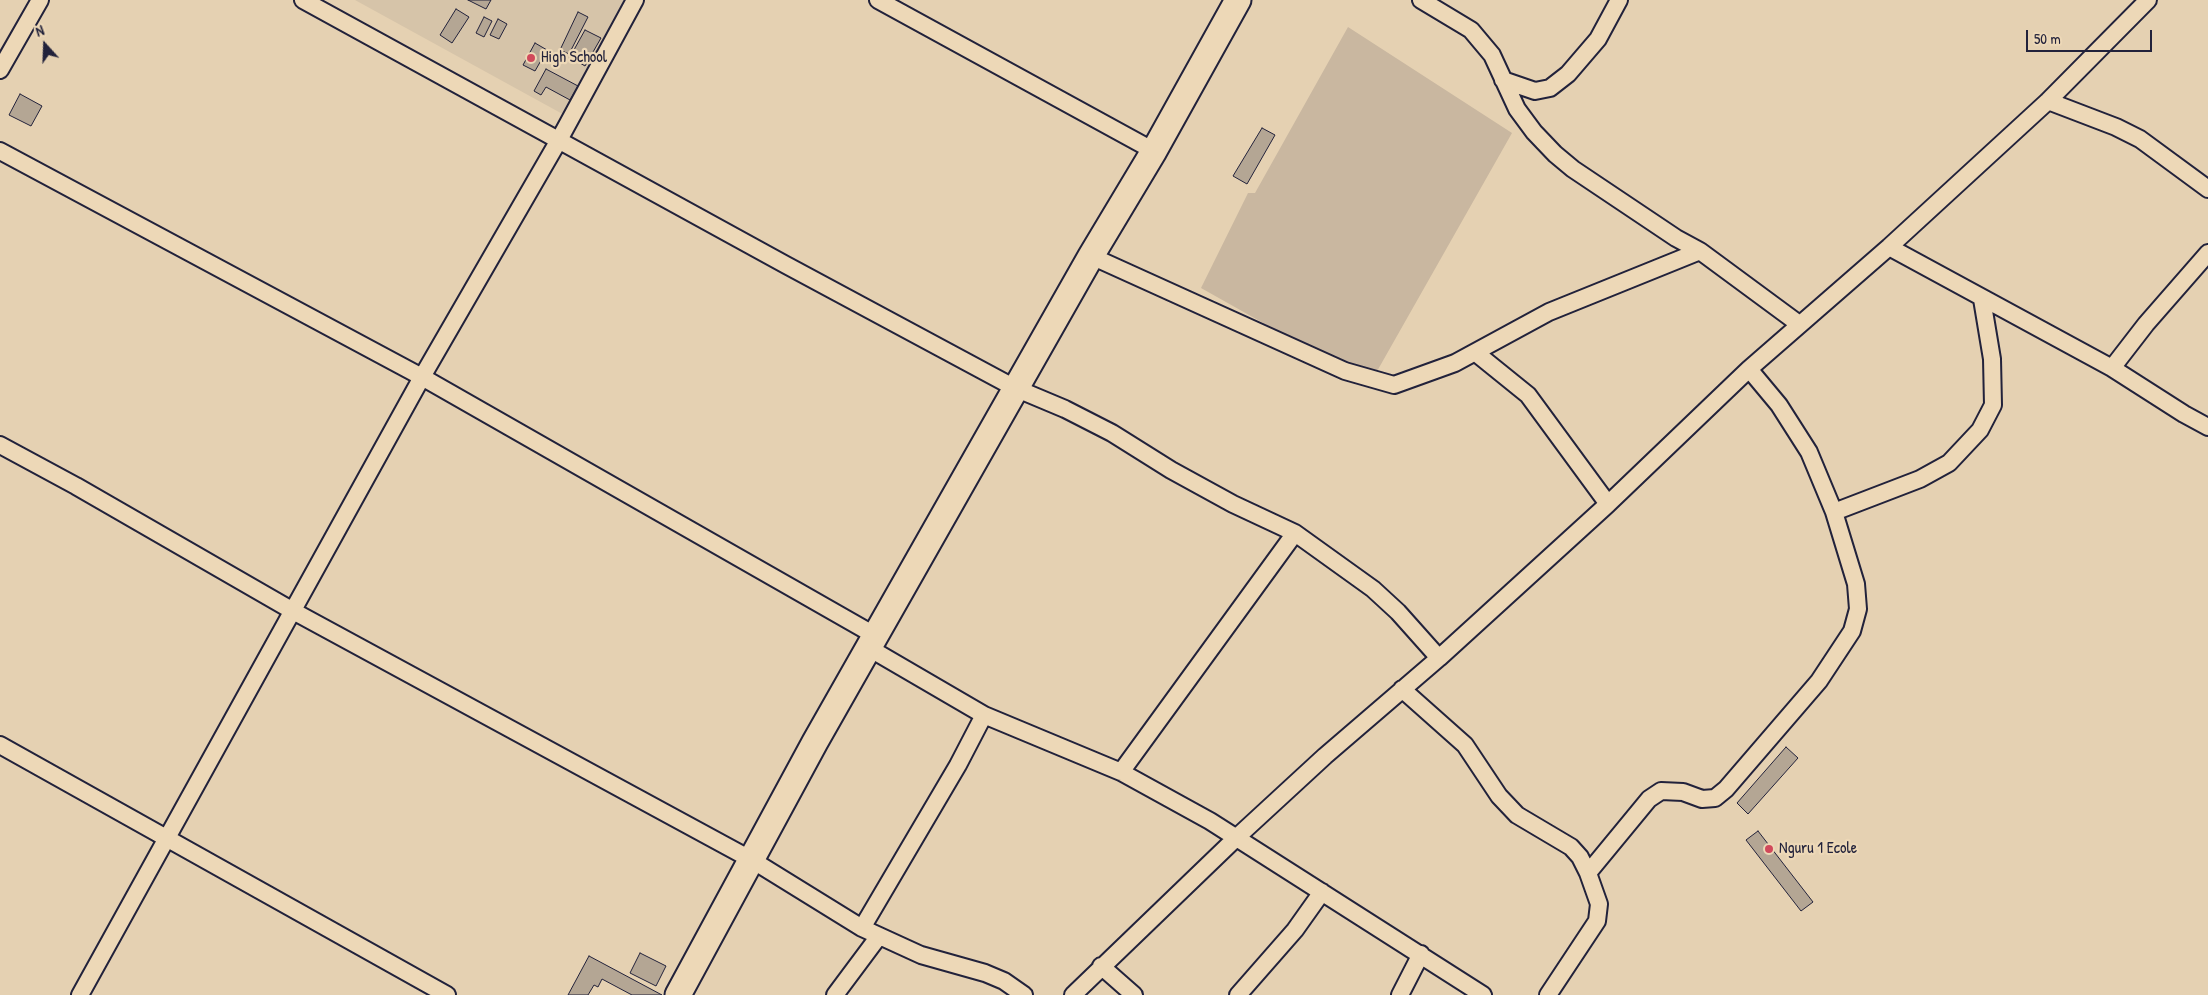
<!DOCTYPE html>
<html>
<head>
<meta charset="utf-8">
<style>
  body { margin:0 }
  #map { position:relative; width:2208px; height:995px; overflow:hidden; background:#e5d1b2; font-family:"Patrick Hand",sans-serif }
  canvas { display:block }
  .north { position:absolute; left:20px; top:20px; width:50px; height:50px; -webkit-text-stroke:4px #edd8b7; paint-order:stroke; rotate:340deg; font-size:14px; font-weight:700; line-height:20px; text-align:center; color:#22223b }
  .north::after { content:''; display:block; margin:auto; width:18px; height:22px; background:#22223b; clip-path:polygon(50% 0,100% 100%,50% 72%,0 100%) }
  .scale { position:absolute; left:2026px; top:30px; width:126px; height:22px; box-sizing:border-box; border:2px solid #22223b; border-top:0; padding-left:6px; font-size:15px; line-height:18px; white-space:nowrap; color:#22223b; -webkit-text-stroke:4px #edd8b7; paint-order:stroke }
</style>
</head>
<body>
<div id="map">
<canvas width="2208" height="995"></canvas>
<div class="north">N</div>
<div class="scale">50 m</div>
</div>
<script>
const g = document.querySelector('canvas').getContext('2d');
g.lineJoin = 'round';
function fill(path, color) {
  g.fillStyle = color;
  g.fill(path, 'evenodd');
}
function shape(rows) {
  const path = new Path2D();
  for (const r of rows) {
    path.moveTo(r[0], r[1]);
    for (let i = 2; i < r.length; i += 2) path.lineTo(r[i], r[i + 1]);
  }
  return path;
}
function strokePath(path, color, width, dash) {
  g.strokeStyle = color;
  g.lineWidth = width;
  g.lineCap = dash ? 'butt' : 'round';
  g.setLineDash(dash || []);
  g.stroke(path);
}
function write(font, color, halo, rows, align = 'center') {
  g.font = font + ' "Patrick Hand",sans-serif';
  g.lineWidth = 4.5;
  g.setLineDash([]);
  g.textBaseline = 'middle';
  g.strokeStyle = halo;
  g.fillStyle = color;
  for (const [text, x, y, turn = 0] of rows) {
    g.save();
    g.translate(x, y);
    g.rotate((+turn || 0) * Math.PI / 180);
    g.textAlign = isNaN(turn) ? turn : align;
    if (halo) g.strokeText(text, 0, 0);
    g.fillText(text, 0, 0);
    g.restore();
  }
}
fill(shape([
  [355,0,632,0,568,117]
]), '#d6c4a9');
fill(shape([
  [1348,27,1512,133,1376,373,1338,365,1201,288,1248,193,1255,193]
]), '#c9b7a0');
const building = shape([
  [468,0,491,0,486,9,468,0],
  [456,9,469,17,452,43,440,35,456,9],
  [578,12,588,17,569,54,560,50,578,12],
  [484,17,492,21,484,37,476,33,484,17],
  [498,19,507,24,499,39,490,35,498,19],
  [585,30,601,38,585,66,570,57,585,30],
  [535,43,547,50,535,71,523,65,535,43],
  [546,69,578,86,570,100,546,87,541,95,534,91,546,69],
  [20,94,42,106,31,126,9,115,20,94],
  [1262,128,1275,135,1247,184,1233,176,1262,128],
  [1786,747,1798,758,1748,814,1737,803,1786,747],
  [1758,831,1813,902,1801,911,1746,840,1758,831],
  [640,953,666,966,656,986,630,973,640,953],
  [589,956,662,995,632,995,602,979,598,987,594,985,588,995,568,995,589,956]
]);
fill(building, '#b4a694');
strokePath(building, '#22223b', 1);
const street = shape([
  [303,0,786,265,1015,388,1065,409,1112,433,1171,470,1233,504,1295,533,1373,589,1398,612,1439,658],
  [878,0,1154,151],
  [1421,0,1471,30,1492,55,1517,109,1534,132,1555,154,1573,169,1676,238,1700,251],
  [0,70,40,0],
  [1503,80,1535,91,1550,88,1568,74,1598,39,1619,0],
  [2048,101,2116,127,2140,139,2208,189],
  [0,151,422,377,876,636],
  [1889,247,2112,368,2184,414,2208,427],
  [1091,256,1345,371,1394,385,1455,363,1549,312,1700,251,1799,324],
  [1476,353,1528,395,1608,504],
  [2112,368,2146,324,2208,253],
  [0,445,76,486,293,611,752,860,862,928,921,955,985,973,1004,981,1024,995],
  [1834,512,1920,479,1949,463,1980,430,1993,405,1992,359,1982,299],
  [869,648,984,715,1121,772,1210,821,1483,995],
  [1402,689,1465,745,1499,796,1517,815,1571,847,1580,857,1588,873,1599,904,1597,921,1548,995],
  [0,745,447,995],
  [1121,772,1295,533],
  [1588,873,1649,799,1661,791,1683,792,1702,799,1715,798,1726,789,1819,681,1852,631,1858,609,1856,584,1834,512,1809,452,1779,405,1749,369],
  [862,928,958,765,984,715],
  [1101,966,1134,995],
  [80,995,422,377,559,140,635,0],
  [835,995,879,936],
  [1073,995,1236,838,1325,756,1439,658,1608,504,1749,369,1889,247,2048,101,2148,0],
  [1238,995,1295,930,1322,892],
  [1400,995,1421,954]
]);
const primary = shape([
  [678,995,815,742,1091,256,1154,151,1238,0]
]);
strokePath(street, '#22223b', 20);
strokePath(primary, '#22223b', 29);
strokePath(street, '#edd8b7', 16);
strokePath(primary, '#edd8b7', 25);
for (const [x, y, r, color] of [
  [531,58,5,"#d1495b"],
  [1769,849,5,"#d1495b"]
]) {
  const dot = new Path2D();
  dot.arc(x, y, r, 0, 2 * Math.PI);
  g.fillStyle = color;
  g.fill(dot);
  strokePath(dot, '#edd8b7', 2);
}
write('16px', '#22223b', '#edd8b7', [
  ["High School",541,58],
  ["Nguru 1 Ecole",1779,849]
], 'left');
</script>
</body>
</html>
